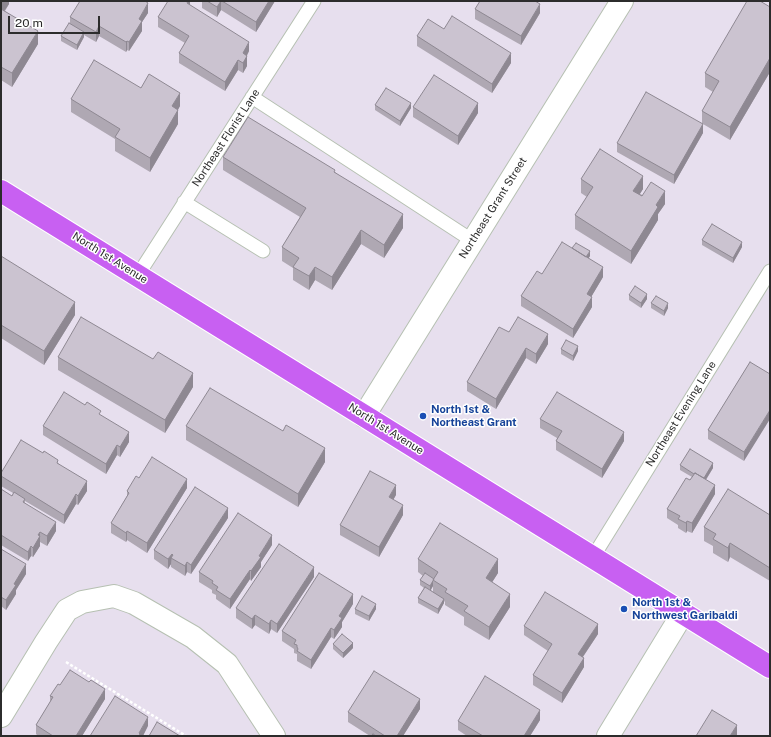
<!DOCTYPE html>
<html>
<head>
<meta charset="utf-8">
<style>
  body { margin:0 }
  #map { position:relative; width:771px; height:737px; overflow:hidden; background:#e7dfee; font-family:"Public Sans",sans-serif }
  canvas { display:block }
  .frame { position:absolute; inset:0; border:2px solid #2c2c2c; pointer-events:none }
  .scale { position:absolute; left:8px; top:16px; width:92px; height:18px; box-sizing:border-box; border:2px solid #2c2c2c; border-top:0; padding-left:5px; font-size:12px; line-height:14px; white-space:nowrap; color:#2c2c2c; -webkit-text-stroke:3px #fff; paint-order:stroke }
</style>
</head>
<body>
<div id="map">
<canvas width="771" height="737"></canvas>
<div class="frame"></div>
<div class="scale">20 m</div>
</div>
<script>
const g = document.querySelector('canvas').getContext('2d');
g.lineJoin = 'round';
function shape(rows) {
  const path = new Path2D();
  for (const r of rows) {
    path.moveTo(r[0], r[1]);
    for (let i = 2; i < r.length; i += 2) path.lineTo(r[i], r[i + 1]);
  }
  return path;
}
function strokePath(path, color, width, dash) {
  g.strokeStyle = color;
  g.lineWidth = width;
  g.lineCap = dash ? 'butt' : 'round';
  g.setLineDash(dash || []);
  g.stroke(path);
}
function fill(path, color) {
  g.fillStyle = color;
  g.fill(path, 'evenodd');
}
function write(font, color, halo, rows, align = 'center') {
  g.font = font + ' "Public Sans",sans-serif';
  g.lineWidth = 3;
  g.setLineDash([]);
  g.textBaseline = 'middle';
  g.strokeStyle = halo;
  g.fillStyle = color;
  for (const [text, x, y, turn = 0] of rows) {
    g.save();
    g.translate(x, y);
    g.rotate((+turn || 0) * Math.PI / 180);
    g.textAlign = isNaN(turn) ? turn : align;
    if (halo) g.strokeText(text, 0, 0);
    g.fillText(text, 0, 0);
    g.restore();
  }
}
const lane = shape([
  [252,97,473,241],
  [184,202,263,251],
  [138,275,314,1],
  [593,557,770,271]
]);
const street = shape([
  [1,716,46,642,67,610,82,602,114,596,134,603,193,637,227,664,274,736],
  [608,736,683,613]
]);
const secondary = shape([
  [364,416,622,1]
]);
const primary = shape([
  [1,191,770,667]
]);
strokePath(lane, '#b6c0b2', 15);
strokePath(street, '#b6c0b2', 24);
strokePath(secondary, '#b6c0b2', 24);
strokePath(primary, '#fff', 24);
strokePath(shape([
  [66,662,186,736]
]), '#fff', 2.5, [3, 2]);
strokePath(lane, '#fff', 13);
strokePath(street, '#fff', 22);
strokePath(secondary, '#fff', 22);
strokePath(primary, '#c860f2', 22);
fill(shape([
  [1,1,9,1,9,4,5,11,38,44,12,87,1,80],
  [190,1,190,5,249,51,247,56,247,66,243,73,238,70,225,91,179,63,179,53,185,43,158,27,158,17],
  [202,1,275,1,256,32,221,10,217,17,202,8],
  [770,7,770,72,730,140,703,124,703,133,674,184,617,152,617,143,702,123,702,111,713,92,705,87,705,73],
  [475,9,540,13,521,45,475,19],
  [148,13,142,22,142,31,129,51,127,50,126,52,99,36,96,42,84,35,84,37,77,50,61,41,61,36,70,23,70,17],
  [444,29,511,63,492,93,417,46,417,36],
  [141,88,180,106,178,110,178,124,150,172,115,151,115,139,71,112,71,99],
  [375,105,411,108,400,126,375,110],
  [413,107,478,113,458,145,413,117],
  [223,157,335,172,403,228,384,258,361,244,332,290,315,280,309,290,293,280,293,268,282,261,282,247,300,217,223,170],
  [581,179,643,189,640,194,665,204,658,214,658,220,631,264,575,229,575,215,587,197,581,193],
  [702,240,742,247,733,263,702,245],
  [572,248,590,256,588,258,603,277,591,297,592,307,573,338,521,306,521,296,542,274],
  [1,256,75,315,44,365,1,338],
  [629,295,647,299,641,308,629,300],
  [651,303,668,308,664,316,651,308],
  [509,332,548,344,536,364,526,358,496,409,467,391,467,382],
  [561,349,578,351,573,361,561,354],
  [58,357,153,359,193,387,165,433,58,370],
  [750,362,744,461,708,439,708,430],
  [101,416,129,442,120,457,117,455,106,474,43,435,43,426],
  [540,419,624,441,602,478,556,450,556,441,557,438,540,428],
  [186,426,325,462,298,507,186,440],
  [43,453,58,463,87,491,78,505,76,504,64,524,25,501,25,503,56,531,47,546,40,542,40,546,33,557,31,556,28,561,1,545,1,489,12,496,13,493,1,486,1,473],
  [680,465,713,468,706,480,715,494,692,533,687,531,686,533,678,528,678,525,667,518,667,509,692,477,680,470],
  [139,478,187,488,147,553,127,540,126,542,111,533,111,523,127,496,127,491],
  [396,495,393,500,403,515,379,557,340,535,340,525],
  [770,515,770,581,730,557,728,562,713,553,713,546,704,541,704,527],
  [228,518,191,574,187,572,185,576,171,567,171,564,168,569,154,559,154,550],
  [272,545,261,562,261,567,251,581,250,579,230,609,216,599,216,595,212,593,212,590,199,582,199,572],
  [1,549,26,574,16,590,16,594,6,610,1,606],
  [418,559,498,573,492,582,510,607,489,640,464,625,464,617,445,605,445,602,444,601,444,603,438,614,418,603,418,598,424,588,420,585,420,580,423,576,418,572],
  [433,586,433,592,431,590],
  [314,577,277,633,271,629,269,634,255,625,252,629,236,618,236,608],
  [353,604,342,622,342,627,334,639,331,637,311,669,297,661,297,654,294,653,294,649,282,641,282,631],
  [355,609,376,609,369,621,355,614],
  [524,626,598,634,583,657,584,667,562,703,533,685,533,675,548,651,524,635],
  [333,644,353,648,343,658,333,649],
  [60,685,105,699,82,736,38,736,36,734,36,725,50,702,50,696],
  [420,709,403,736,370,736,348,722,348,712],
  [540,720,530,736,467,736,458,730,458,721]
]), '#afa8b3');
fill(shape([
  [2,1,9,1,9,4,1,16,1,3],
  [188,1,190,1,190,8,187,3],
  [221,1,221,10,217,17,217,7],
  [269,1,275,1,256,32,256,22],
  [148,3,148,13,142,22,142,31,129,51,129,42,139,19],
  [540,4,540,13,521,45,521,36],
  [99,26,99,36,96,42,96,32],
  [38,31,38,44,12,87,12,73],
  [84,32,84,37,77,50,77,45],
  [127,41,127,50,126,52,126,42],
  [249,42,249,51,243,62,243,53],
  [511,53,511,63,492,93,492,84],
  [247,56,247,66,243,73,243,63],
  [770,58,770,72,730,140,730,127],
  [238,60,238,70,225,91,225,82],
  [180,93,180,106,172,120,172,106],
  [411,103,411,108,400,126,400,121],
  [478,103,478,113,458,145,458,136],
  [178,110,178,124,150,172,150,158],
  [703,124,703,133,674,184,674,175],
  [643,176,643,189,633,204,633,191],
  [665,191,665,204,658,214,658,220,631,264,631,251,656,205],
  [403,214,403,228,384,258,384,245],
  [361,230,361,244,332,290,332,277],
  [742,242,742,247,733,263,733,258],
  [590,251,590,256,585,264,585,259],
  [315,267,315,280,309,290,309,276],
  [603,267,603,277,587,304,587,294],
  [647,294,647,299,641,308,641,303],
  [592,297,592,307,573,338,573,329],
  [75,302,75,315,44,365,44,351],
  [668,303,668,308,664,316,664,311],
  [548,334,548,344,536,364,536,354],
  [578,346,578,351,573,361,573,356],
  [526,348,526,358,496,409,496,399],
  [193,373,193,387,165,433,165,420],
  [770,410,770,419,744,461,744,452],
  [129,432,129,442,120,457,120,447],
  [624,432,624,441,602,478,602,469],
  [117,445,117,455,106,474,106,464],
  [325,448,325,462,298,507,298,494],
  [713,463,713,468,703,484,703,479],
  [187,479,187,488,147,553,147,543],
  [87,481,87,491,78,505,78,496],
  [396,485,396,495,389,507,389,497],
  [715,485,715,494,692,533,692,523],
  [76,494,76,504,64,524,64,515],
  [403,505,403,515,379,557,379,547],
  [228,508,228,518,191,574,191,565],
  [687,521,687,531,686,533,686,523],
  [56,522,56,531,47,546,47,536],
  [127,531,127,540,126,542,126,533],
  [40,532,40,546,33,557,33,548],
  [272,535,272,545,261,562,261,567,251,581,251,571,259,556],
  [730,543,730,557,728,562,728,548],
  [31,546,31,556,28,561,28,552],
  [172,554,171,564,168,569,168,559],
  [498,559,498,573,486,592,486,578],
  [187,562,187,572,185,576,185,566],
  [26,564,26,574,16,590,16,594,6,610,6,600,14,584],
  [314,567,314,577,277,633,277,624],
  [250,570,250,579,230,609,230,599],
  [433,581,433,586,430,591,430,586],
  [353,594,353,604,342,622,342,627,334,639,334,630,339,616],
  [510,594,510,607,489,640,489,627],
  [444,599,444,603,438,614,438,609],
  [376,604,376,609,369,621,369,616],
  [255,615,255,625,252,629,252,619],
  [271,620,271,629,269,634,269,624],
  [598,624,598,634,578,664,578,654],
  [331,628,331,637,311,669,311,660],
  [353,643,353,648,343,658,343,653],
  [584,658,584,667,562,703,562,693],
  [105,689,105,699,82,736,76,736],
  [420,699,420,709,403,736,397,736],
  [540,710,540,720,530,736,524,736],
  [148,717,148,726,143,736,139,736,139,733],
  [737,725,737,735,736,736,730,736]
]), '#8e8892');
const building = shape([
  [80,1,145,1,148,3,139,19,142,21,129,42,127,41,126,42,99,26,96,32,70,17,80,1],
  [168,1,188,1,187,3,249,42,243,53,247,56,243,63,238,60,225,82,179,53,189,36,158,17,168,1],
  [207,1,221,1,217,7,207,1],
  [222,1,269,1,256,22,222,1],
  [480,1,535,1,540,4,521,36,475,9,480,1],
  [747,1,760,1,770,7,770,58,730,127,702,111,719,81,705,73,747,1],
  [1,9,38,31,12,73,1,67,1,9],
  [452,16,511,53,492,84,417,36,428,19,444,29,452,16],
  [69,23,84,32,77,45,61,36,69,23],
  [94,60,141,88,149,74,180,93,172,106,178,110,150,158,115,137,120,129,71,99,94,60],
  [434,75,478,103,458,136,413,107,434,75],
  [386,88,411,103,400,121,375,105,386,88],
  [646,92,703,124,674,175,617,143,646,92],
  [248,117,335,170,334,172,403,214,384,245,361,230,332,277,315,267,309,276,293,267,299,258,282,247,306,208,223,157,248,117],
  [600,149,643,176,633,191,642,196,651,182,665,191,656,205,658,207,631,251,575,215,593,187,581,179,600,149],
  [712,224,742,242,733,258,702,240,712,224],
  [562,242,603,267,587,294,592,297,573,329,521,296,537,271,542,274,562,242],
  [576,243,590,251,586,257,572,248,576,243],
  [1,256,75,302,44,351,1,325,1,256],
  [635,286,647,294,641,303,629,295,635,286],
  [656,296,668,303,664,311,651,303,656,296],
  [81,317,153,359,158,352,193,373,165,420,58,357,81,317],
  [518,317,548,334,536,354,526,348,496,399,467,382,499,327,509,332,518,317],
  [566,340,578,346,573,356,561,349,566,340],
  [750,362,770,374,770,410,744,452,708,430,750,362],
  [210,388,283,431,286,425,325,448,298,494,186,426,210,388],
  [64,392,85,405,87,402,101,411,99,414,129,432,120,447,117,445,106,464,43,426,64,392],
  [557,392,624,432,602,469,556,441,562,431,540,419,557,392],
  [21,440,43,453,44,451,58,460,57,463,87,481,78,496,76,494,64,515,1,476,1,473,21,440],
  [690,449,713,463,704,478,695,473,694,474,680,465,690,449],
  [152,457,187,479,147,543,127,531,126,533,111,523,129,493,127,491,136,476,139,478,152,457],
  [370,471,396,485,389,497,403,505,379,547,340,525,370,471],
  [695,473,715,485,692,523,687,521,686,523,678,519,680,516,667,509,686,478,690,480,695,473],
  [195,487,228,508,191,565,187,562,185,566,171,558,173,555,172,554,168,559,154,550,195,487],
  [1,489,12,496,14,492,25,499,23,502,56,522,47,536,40,532,38,535,40,536,33,548,31,546,28,552,1,535,1,489],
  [728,489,770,515,770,568,730,543,728,548,713,539,716,534,704,527,728,489],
  [238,513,272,535,259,556,261,557,251,571,250,570,230,599,216,590,218,587,212,583,213,581,199,572,238,513],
  [440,523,498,559,486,578,510,594,489,627,464,611,468,606,445,592,447,589,433,580,438,572,418,559,440,523],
  [279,544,314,567,277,624,271,620,269,624,255,615,252,619,236,608,279,544],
  [1,549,26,564,14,584,16,585,6,600,1,597,1,549],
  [319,573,353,594,339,616,342,618,334,630,331,628,311,660,297,651,298,649,297,647,297,645,294,644,296,640,282,631,319,573],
  [425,573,434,579,430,586,420,580,425,573],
  [425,587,444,599,438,609,418,598,425,587],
  [545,592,598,624,578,654,584,658,562,693,533,675,552,644,524,626,545,592],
  [362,596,376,604,369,616,355,609,362,596],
  [342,634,353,643,343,653,333,644,342,634],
  [70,670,89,682,91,680,105,689,76,736,53,736,36,725,53,697,50,696,58,684,60,685,70,670],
  [374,671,420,699,397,736,385,736,348,712,374,671],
  [485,676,540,710,524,736,483,736,458,721,485,676],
  [115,696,148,717,139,733,140,734,139,736,90,736,115,696],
  [712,710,737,725,730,736,696,736,712,710],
  [157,722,180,736,149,736,157,722],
  [373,734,376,736,371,736,373,734]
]);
fill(building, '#cbc3d0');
strokePath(building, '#8e8892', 1);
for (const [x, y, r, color] of [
  [423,416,4,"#1a4fb4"],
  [624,609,4,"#1a4fb4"]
]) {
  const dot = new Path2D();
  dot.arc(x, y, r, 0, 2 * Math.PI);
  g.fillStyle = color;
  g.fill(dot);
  strokePath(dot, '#fff', 1.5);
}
write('11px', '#2c2c2c', '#fff', [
  ["Northeast Florist Lane",226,138,-57],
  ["Northeast Grant Street",493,208,-58],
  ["North 1st Avenue",110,258,32],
  ["Northeast Evening Lane",681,414,-58],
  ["North 1st Avenue",386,429,32]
]);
write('bold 11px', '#164399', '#fff', [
  ["North 1st &",431,410],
  ["Northeast Grant",431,423],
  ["North 1st &",632,603],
  ["Northwest Garibaldi",632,616]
], 'left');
</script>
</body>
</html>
